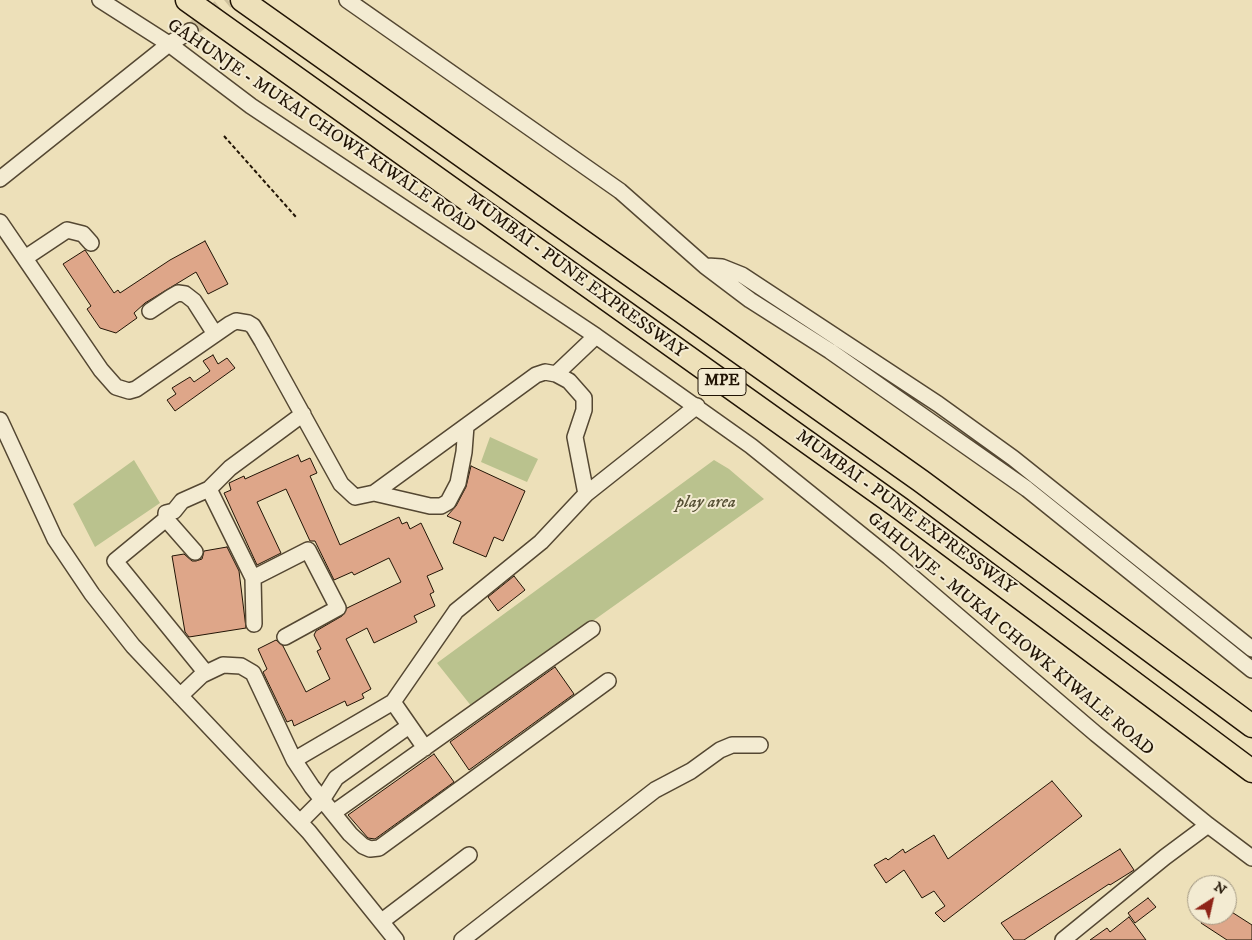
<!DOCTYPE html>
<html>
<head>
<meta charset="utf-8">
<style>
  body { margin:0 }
  #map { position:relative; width:1252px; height:940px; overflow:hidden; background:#ede0b9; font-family:"IM FELL DW Pica",serif }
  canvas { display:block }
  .north { position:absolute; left:1187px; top:875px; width:50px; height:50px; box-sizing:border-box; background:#f3ebd2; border:1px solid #9f9580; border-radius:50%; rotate:35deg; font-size:14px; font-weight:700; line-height:20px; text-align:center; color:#211405 }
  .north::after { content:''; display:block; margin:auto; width:18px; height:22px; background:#8f2418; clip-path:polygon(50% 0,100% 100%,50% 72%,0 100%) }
</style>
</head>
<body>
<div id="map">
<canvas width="1252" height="940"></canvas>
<div class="north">N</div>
</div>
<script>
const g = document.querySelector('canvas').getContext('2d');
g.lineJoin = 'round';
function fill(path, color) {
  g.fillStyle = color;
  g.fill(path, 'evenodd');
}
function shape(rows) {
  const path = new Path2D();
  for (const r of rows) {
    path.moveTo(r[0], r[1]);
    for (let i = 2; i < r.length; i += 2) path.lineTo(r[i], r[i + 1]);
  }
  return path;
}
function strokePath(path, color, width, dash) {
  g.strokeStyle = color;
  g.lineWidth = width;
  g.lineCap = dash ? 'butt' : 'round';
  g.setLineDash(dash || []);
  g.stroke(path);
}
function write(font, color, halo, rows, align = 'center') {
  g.font = font + ' "IM FELL DW Pica",serif';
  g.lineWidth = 4;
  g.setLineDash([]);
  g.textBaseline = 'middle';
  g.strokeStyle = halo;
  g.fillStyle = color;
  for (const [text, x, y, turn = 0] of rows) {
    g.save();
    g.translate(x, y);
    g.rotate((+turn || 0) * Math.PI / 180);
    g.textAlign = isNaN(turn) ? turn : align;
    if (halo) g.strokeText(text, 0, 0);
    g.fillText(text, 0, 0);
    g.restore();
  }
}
fill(shape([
  [490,437,538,459,527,482,481,462],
  [134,460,160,503,95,547,73,504],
  [714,460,729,469,764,499,472,707,437,663]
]), '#bac28e');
const building = shape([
  [205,241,228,284,208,294,196,272,145,303,134,313,137,318,116,333,100,328,87,309,91,306,63,264,85,250,114,293,118,290,120,293,170,260,205,241],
  [213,355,218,364,227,358,235,368,175,411,167,400,176,394,172,388,190,377,194,382,210,371,203,361,213,355],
  [298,455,301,462,310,458,317,473,310,476,340,545,399,517,402,524,407,522,410,529,421,523,443,569,427,576,434,592,430,594,435,606,414,616,417,622,374,643,367,628,346,639,371,689,362,694,364,698,347,706,345,701,294,726,292,720,287,722,263,672,267,669,258,649,276,640,283,646,306,692,330,679,317,651,321,649,314,635,316,631,342,616,347,608,401,582,389,558,354,575,352,572,334,580,315,541,310,541,286,489,257,502,281,553,257,565,224,493,231,490,229,483,244,476,245,479,298,455],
  [471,466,525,491,503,541,494,537,486,557,453,543,461,522,447,516,456,506,466,487,471,466],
  [227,547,239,571,246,628,189,637,185,632,172,556,184,554,192,561,196,561,202,559,204,551,227,547],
  [514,576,525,590,498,611,488,597,514,576],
  [555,667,574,694,469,770,450,742,555,667],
  [434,754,454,782,375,839,368,838,348,815,434,754],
  [1052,781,1082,816,944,922,935,913,945,906,934,891,922,898,904,870,886,883,874,865,886,858,888,860,903,849,905,853,934,835,948,859,1052,781],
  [1120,849,1134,870,1110,885,1109,884,1024,940,1014,940,1001,923,1120,849],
  [1148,898,1156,907,1135,923,1128,913,1148,898],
  [1227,909,1252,925,1252,940,1227,940,1201,923,1206,915,1227,915,1227,909],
  [1129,917,1146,940,1090,940,1107,928,1110,932,1129,917]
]);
fill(building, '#dea689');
strokePath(building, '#211405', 1);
strokePath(shape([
  [190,31,228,0]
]), '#cec19e', 15, [15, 8]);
const minor = shape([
  [100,0,169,44,251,106,596,336,751,446,889,557,1096,734,1208,825,1252,858],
  [347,0,620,191,705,266,750,300,830,351,1027,489,1252,670],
  [0,179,169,44,190,31],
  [0,222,101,370,116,387,129,391,136,389,230,324,236,321,248,323,253,326,262,341,341,484,355,497,374,493,536,375,545,372,556,374,569,381,584,398,584,410,575,437,586,494],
  [25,258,67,230,83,234,91,243],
  [707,266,722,267,742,275,938,404,1013,458,1252,649],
  [150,311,171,297,178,293,185,294,194,301,215,334],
  [556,374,596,336],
  [0,420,55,539,92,594,133,646,309,832,396,940],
  [209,489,253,578,254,624],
  [374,493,430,506,441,506,448,502,458,483,464,452,466,426],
  [166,519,115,561,206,673],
  [195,552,166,519,166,513,174,511,182,501,209,489,230,468,303,414],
  [253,578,308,550,338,608,285,637],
  [180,696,202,675,223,665,241,666,253,673,294,760,312,787,350,834,363,846,370,849,379,848,608,681],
  [393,702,425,748],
  [294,760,393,702,456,611,541,542,586,494,697,406],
  [333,813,592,629],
  [300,822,322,800,336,778,409,726],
  [382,921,469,855],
  [462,940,655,790,691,771,720,750,732,745,760,745],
  [1063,940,1165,857,1208,825]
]);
const highway = shape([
  [187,0,901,509,1252,771],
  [242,0,921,481,1252,726]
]);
strokePath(minor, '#544732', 18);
strokePath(highway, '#211405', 25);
strokePath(shape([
  [224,136,296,217]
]), '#211405', 2, [4, 2.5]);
strokePath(minor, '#f3ebd2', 15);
strokePath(highway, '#ede0b9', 22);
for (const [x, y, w] of [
  [722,382,48]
]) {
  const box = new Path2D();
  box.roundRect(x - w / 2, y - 13.5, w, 27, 4);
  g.fillStyle = '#f3ebd2';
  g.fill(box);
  strokePath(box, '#211405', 1);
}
write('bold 16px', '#211405', null, [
  ["MPE",722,382]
]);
write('18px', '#211405', '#f3ebd2', [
  ["GAHUNJE - MUKAI CHOWK KIWALE ROAD",321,127,34],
  ["MUMBAI - PUNE EXPRESSWAY",576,277,36],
  ["MUMBAI - PUNE EXPRESSWAY",905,513,36],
  ["GAHUNJE - MUKAI CHOWK KIWALE ROAD",1010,635,40]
]);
write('italic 18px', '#575135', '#f3ebd2', [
  ["play area",706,503]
]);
</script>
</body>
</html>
